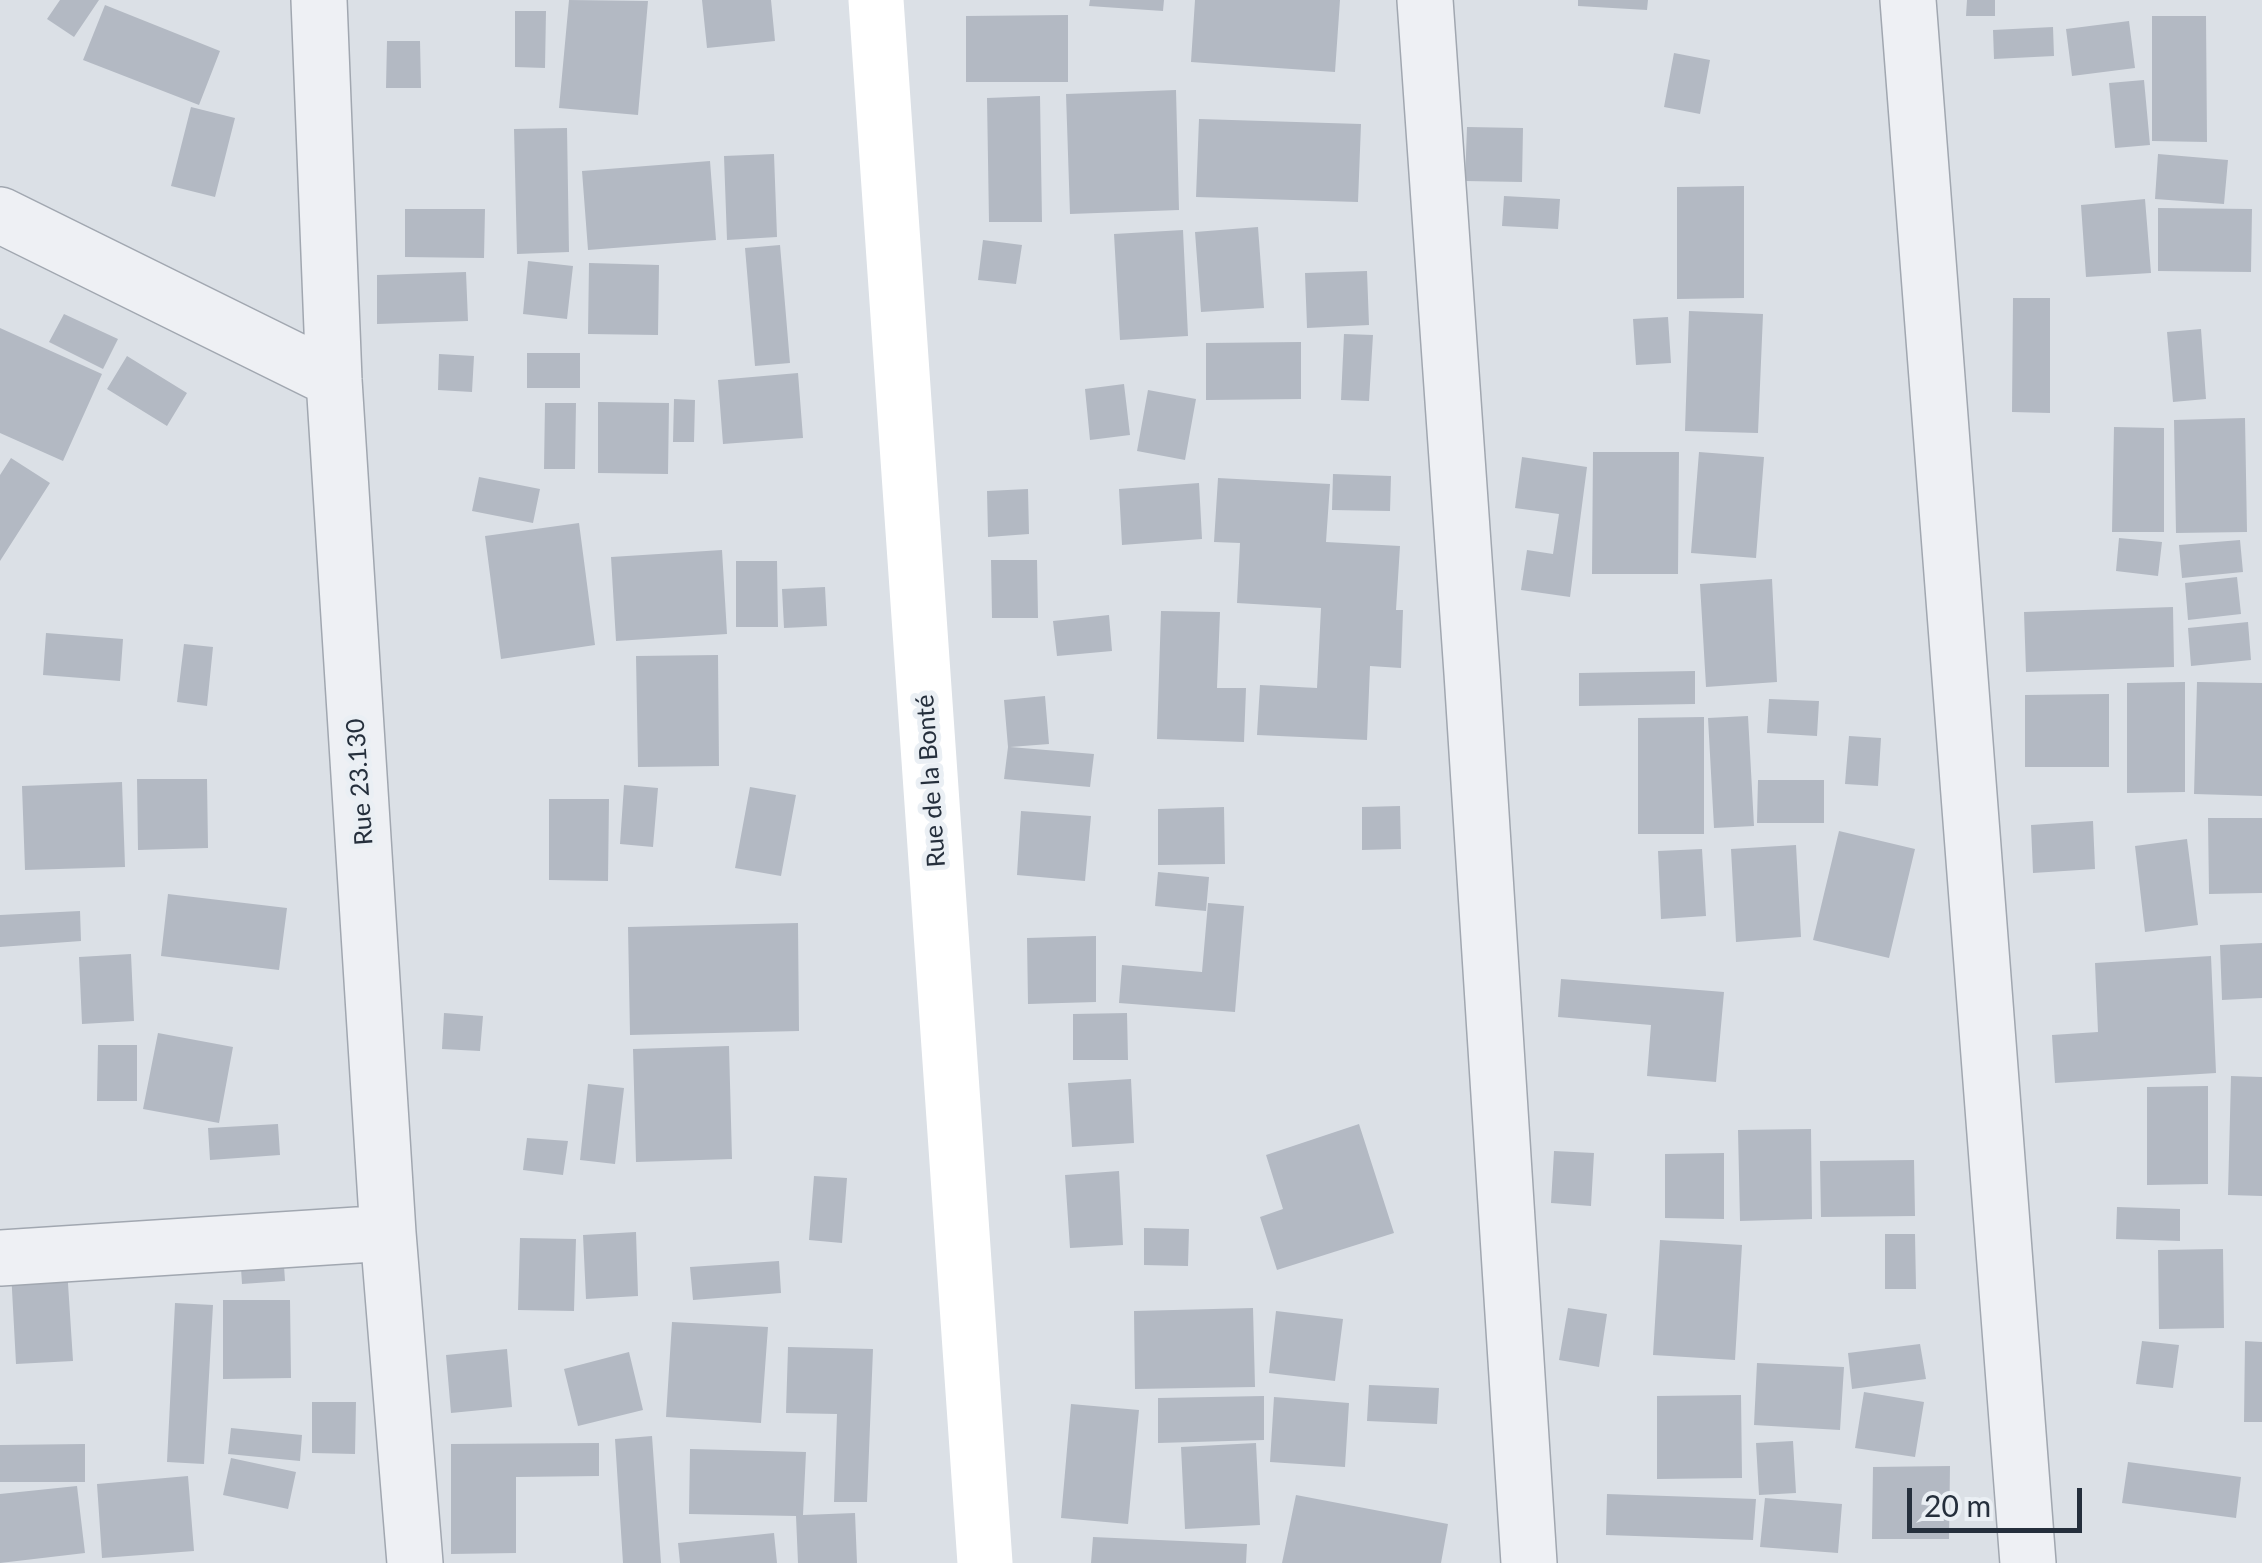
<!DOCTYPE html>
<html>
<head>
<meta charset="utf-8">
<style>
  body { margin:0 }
  #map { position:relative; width:2262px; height:1563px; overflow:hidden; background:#dbe0e6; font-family:Lato,sans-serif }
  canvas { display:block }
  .scale { position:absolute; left:1907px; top:1488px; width:175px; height:45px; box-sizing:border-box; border:5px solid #252f3c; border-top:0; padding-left:12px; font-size:30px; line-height:35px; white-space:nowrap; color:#252f3c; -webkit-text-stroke:8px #eaeff4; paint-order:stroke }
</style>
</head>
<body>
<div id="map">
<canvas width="2262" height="1563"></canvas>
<div class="scale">20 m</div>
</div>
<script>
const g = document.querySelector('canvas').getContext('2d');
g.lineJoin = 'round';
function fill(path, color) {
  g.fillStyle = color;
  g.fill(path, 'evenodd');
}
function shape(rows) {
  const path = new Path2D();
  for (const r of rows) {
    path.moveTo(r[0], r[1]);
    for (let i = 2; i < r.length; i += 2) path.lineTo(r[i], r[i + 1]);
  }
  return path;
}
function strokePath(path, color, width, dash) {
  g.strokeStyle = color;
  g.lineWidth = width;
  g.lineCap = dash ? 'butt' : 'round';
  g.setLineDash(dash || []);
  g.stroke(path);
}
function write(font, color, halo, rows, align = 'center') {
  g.font = font + ' Lato,sans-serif';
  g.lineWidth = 10;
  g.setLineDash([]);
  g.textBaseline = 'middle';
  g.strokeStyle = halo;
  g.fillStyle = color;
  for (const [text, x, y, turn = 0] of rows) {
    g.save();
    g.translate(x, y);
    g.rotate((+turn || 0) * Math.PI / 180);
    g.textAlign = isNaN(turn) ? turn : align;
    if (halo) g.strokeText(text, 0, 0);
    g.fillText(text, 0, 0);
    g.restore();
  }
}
fill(shape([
  [60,0,99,0,74,37,47,19],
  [569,0,648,1,638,115,559,108],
  [702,0,771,0,775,41,707,48],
  [1090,0,1164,0,1163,11,1089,6],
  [1195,0,1340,0,1335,72,1191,62],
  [1578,0,1648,0,1647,10,1578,6],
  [1967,0,1995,0,1995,16,1966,16],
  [105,5,220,51,199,105,83,60],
  [515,11,546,11,545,68,515,67],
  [1068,15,1068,82,966,82,966,16],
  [2152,16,2206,16,2207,142,2152,141],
  [2129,21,2135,68,2072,76,2066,29],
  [2053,27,2054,56,1994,59,1993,30],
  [387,41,420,41,421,88,386,88],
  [1674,53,1710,60,1700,114,1664,107],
  [2144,80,2150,145,2115,148,2109,83],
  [1176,90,1179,210,1070,214,1066,94],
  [1040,96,1042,222,989,222,987,98],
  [191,107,235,118,215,197,171,186],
  [1199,119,1361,124,1358,202,1196,197],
  [1467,127,1523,128,1522,182,1465,181],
  [567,128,569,252,517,254,514,129],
  [774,154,777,237,727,240,724,156],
  [2158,154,2228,160,2224,204,2155,199],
  [710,161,716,240,588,250,582,171],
  [1744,186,1744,298,1677,299,1677,187],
  [1504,196,1560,199,1558,229,1502,226],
  [2145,199,2151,273,2086,277,2081,205],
  [2158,208,2252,209,2251,272,2158,271],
  [405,209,485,209,484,258,405,257],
  [1258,227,1264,308,1201,312,1195,232],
  [1183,230,1188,336,1120,340,1114,234],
  [983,240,1022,245,1016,284,978,280],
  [780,245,790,363,755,366,745,248],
  [528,261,573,266,567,319,523,314],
  [589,263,659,265,658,335,588,334],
  [1367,271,1369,325,1307,328,1305,273],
  [466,272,468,321,377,324,377,275],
  [2013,298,2050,298,2050,413,2012,412],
  [1689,311,1763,314,1758,433,1685,431],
  [64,314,118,339,103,369,49,342],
  [1668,317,1671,363,1636,365,1633,319],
  [0,328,102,374,63,461,0,433],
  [2201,329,2206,399,2173,402,2167,332],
  [1344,334,1373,335,1369,401,1341,400],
  [1301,342,1301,399,1206,400,1206,343],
  [527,353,580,353,580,388,527,388],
  [439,354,474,356,472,392,438,390],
  [127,356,187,393,167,426,107,389],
  [798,373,803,438,723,444,718,380],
  [1124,384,1130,435,1090,440,1085,389],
  [1148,390,1196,399,1185,460,1137,451],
  [674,399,695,400,694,442,673,442],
  [598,402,669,403,668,474,598,473],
  [545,403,576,403,575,469,544,469],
  [2245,418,2247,532,2176,533,2174,420],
  [2114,427,2164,428,2164,532,2112,532],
  [1593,452,1679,452,1678,574,1592,574],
  [1699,452,1764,457,1756,558,1691,553],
  [1522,457,1587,467,1570,597,1521,590,1527,550,1553,554,1559,514,1515,508],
  [11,458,50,483,0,561,0,475],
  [1333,474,1391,476,1390,511,1332,510],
  [479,477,540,489,533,523,472,511],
  [1218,478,1330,484,1326,542,1400,546,1396,610,1403,610,1401,668,1370,666,1367,740,1257,735,1260,685,1317,688,1321,608,1237,603,1240,543,1214,542],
  [1199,483,1202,539,1122,545,1119,489],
  [1028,489,1029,534,988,537,987,491],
  [579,523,595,645,501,659,485,536],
  [2119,538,2162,542,2158,576,2116,571],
  [2240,540,2243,572,2182,578,2179,545],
  [722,550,727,634,616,641,611,557],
  [991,560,1037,560,1038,618,992,618],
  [736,561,777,561,778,627,736,627],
  [2237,577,2241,614,2188,620,2185,583],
  [1772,579,1777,682,1706,687,1700,584],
  [825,587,827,626,784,628,782,589],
  [2173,607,2174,667,2026,672,2024,612],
  [1161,611,1220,612,1217,688,1246,688,1244,742,1157,739],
  [1109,615,1112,651,1057,656,1053,621],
  [2248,622,2251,660,2191,666,2188,628],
  [46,633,123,639,120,681,43,675],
  [184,644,213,647,207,706,177,702],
  [718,655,719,766,638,767,636,656],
  [1695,671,1695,704,1579,706,1579,673],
  [2185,682,2185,792,2127,793,2127,683],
  [2197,682,2262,683,2262,796,2194,794],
  [2109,694,2109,767,2025,767,2025,695],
  [1045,696,1049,744,1010,747,1094,754,1090,787,1004,779,1008,747,1004,700],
  [1769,699,1819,701,1817,736,1767,733],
  [1748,716,1754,826,1714,828,1708,718],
  [1704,717,1704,834,1638,834,1638,718],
  [1849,736,1881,738,1878,786,1845,784],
  [137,779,207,779,208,848,138,850],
  [1758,780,1824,780,1824,823,1757,823],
  [122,782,125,867,25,870,22,786],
  [624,785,658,788,653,847,620,844],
  [750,787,796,795,781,876,735,868],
  [549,799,609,799,608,881,549,880],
  [1400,806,1401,849,1362,850,1362,807],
  [1224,807,1225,864,1158,865,1158,809],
  [1021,811,1091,816,1085,881,1017,875],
  [2208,818,2262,818,2262,893,2209,894],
  [2093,821,2095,869,2033,873,2031,825],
  [1839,831,1915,849,1889,958,1813,940],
  [2187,839,2198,925,2145,932,2135,846],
  [1796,845,1801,937,1736,942,1731,849],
  [1702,849,1706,916,1661,919,1658,851],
  [1158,872,1209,877,1206,911,1155,906],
  [168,894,287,908,279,970,161,956],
  [1208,903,1244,906,1235,1012,1119,1003,1122,965,1202,972],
  [80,911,81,941,0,947,0,915],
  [798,923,799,1031,630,1035,628,927],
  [1096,936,1096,1002,1028,1004,1027,938],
  [2262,943,2262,998,2222,1000,2220,945],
  [131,954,134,1021,82,1024,79,957],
  [2211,956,2216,1073,2055,1083,2052,1035,2098,1032,2095,963],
  [1561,979,1724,992,1716,1082,1647,1076,1651,1025,1558,1017],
  [444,1013,483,1016,480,1051,442,1049],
  [1127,1013,1128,1060,1073,1060,1073,1014],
  [158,1033,233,1047,219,1123,143,1109],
  [98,1045,137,1045,137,1101,97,1101],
  [729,1046,732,1159,636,1162,633,1049],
  [2231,1076,2262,1077,2262,1196,2228,1195],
  [1131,1079,1134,1143,1072,1147,1068,1083],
  [588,1084,624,1088,615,1164,580,1160],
  [2208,1086,2208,1184,2147,1185,2147,1087],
  [278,1124,280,1155,210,1160,208,1128],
  [1359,1124,1394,1233,1277,1270,1260,1217,1283,1209,1266,1155],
  [1811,1129,1812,1219,1740,1221,1738,1130],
  [527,1138,568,1141,563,1175,523,1170],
  [1554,1151,1594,1153,1591,1206,1551,1203],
  [1724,1153,1724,1219,1665,1218,1665,1154],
  [1914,1160,1915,1216,1821,1217,1820,1161],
  [1119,1171,1123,1245,1070,1248,1065,1175],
  [814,1176,847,1178,842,1243,809,1240],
  [2117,1207,2180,1209,2180,1241,2116,1239],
  [1144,1228,1189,1229,1188,1266,1144,1265],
  [636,1232,638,1296,586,1299,583,1235],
  [1885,1234,1915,1234,1916,1289,1885,1289],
  [520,1238,576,1239,574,1311,518,1310],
  [1660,1240,1742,1245,1735,1360,1653,1355],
  [2223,1249,2224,1328,2159,1329,2158,1250],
  [283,1251,285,1281,242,1284,240,1253],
  [779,1261,781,1293,693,1300,690,1267],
  [67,1268,73,1361,16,1364,11,1271],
  [223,1300,290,1300,291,1378,223,1379],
  [175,1303,213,1305,204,1464,167,1462],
  [1253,1308,1255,1387,1135,1389,1134,1311],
  [1568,1308,1607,1314,1599,1367,1559,1360],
  [1276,1311,1343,1319,1335,1381,1269,1373],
  [672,1322,768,1327,761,1423,666,1417],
  [2142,1341,2179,1345,2173,1388,2136,1384],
  [2245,1341,2262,1342,2262,1422,2244,1422],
  [1920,1344,1926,1379,1852,1389,1848,1353],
  [788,1347,873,1349,867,1502,834,1502,837,1414,786,1413],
  [507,1349,512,1407,451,1413,446,1355],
  [629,1352,643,1410,578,1426,564,1369],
  [1757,1363,1844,1367,1840,1430,1754,1425],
  [1369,1385,1439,1388,1437,1424,1367,1421],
  [1864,1392,1924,1402,1915,1457,1855,1448],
  [1741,1395,1742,1478,1657,1479,1657,1396],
  [1264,1396,1264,1440,1158,1443,1158,1398],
  [1274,1397,1349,1403,1345,1467,1270,1462],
  [312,1402,356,1402,355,1454,312,1453],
  [1071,1404,1139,1410,1128,1524,1061,1518],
  [231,1428,302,1435,300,1461,228,1454],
  [652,1436,661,1563,623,1563,615,1439],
  [1793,1441,1796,1493,1759,1495,1756,1443],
  [599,1443,599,1476,516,1477,516,1553,451,1554,451,1444],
  [1256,1443,1260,1525,1185,1529,1181,1447],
  [85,1444,85,1482,0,1482,0,1445],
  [690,1449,806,1452,803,1515,855,1513,857,1563,798,1563,796,1516,689,1514],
  [231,1458,296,1472,288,1509,223,1495],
  [2128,1462,2241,1477,2236,1518,2122,1503],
  [1950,1466,1949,1539,1872,1539,1873,1467],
  [188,1476,194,1551,102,1558,97,1484],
  [77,1486,85,1553,0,1563,0,1494],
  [1607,1494,1756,1499,1753,1540,1606,1535],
  [1296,1495,1448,1524,1441,1563,1282,1563],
  [1765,1498,1842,1504,1838,1553,1760,1547],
  [774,1533,777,1563,680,1563,678,1543],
  [1093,1537,1247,1544,1246,1563,1091,1563]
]), '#b3b9c3');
const street = shape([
  [319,0,334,380,388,1233,415,1563],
  [1425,0,1472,673,1529,1563],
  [1908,0,2028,1563],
  [0,215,334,380],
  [0,1258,388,1233]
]);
strokePath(street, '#a1a7b0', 58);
strokePath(street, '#eef0f4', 55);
strokePath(shape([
  [876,0,985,1563]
]), '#fff', 55);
write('25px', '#252f3c', '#eaeff4', [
  ["Rue de la Bonté",931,781,-94],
  ["Rue 23.130",360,782,-94]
]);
</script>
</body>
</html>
